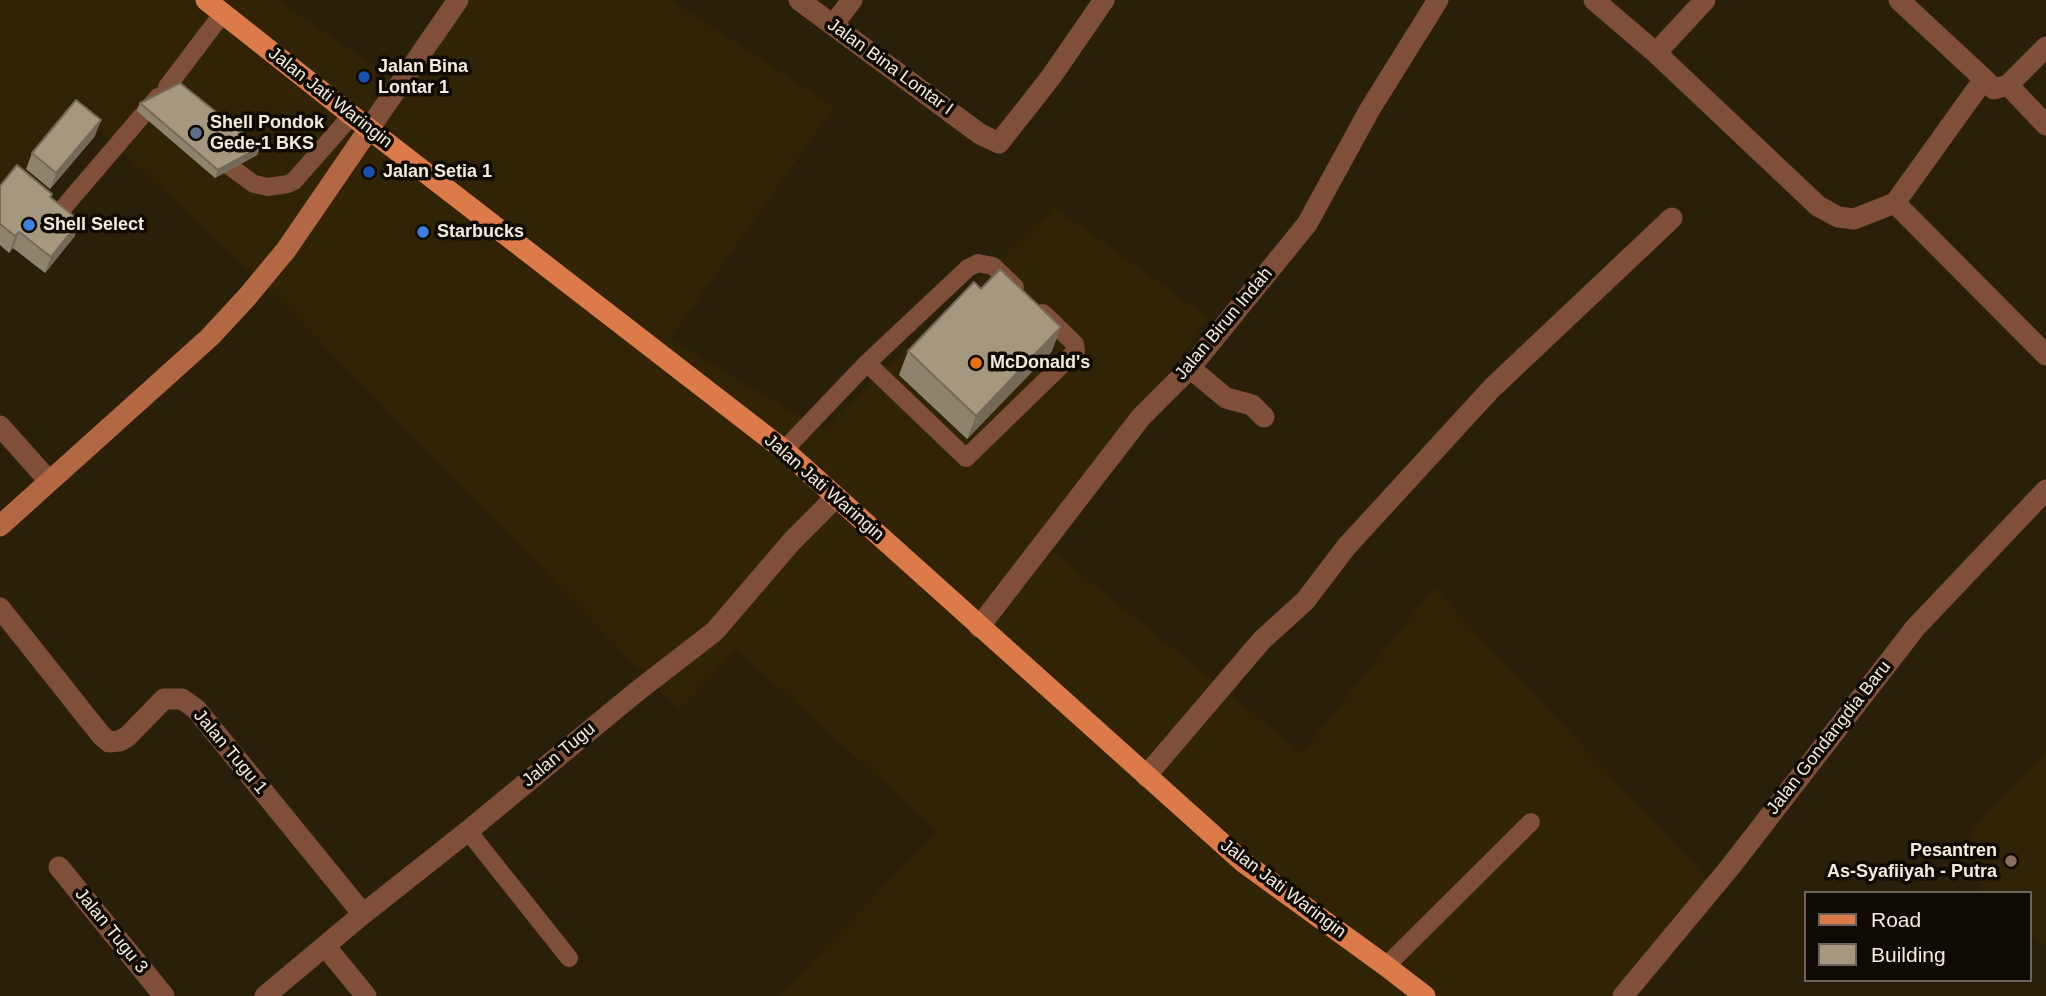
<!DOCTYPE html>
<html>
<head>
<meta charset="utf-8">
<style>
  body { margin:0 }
  #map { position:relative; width:2046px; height:996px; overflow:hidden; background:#2a200a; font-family:Helvetica,sans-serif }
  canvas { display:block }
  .legend { position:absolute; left:1804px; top:891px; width:228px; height:91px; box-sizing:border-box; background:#0f0a03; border:2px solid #6a645b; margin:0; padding:9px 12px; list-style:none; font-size:21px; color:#f3ecde }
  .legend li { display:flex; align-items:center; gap:14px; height:35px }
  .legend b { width:35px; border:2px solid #6a645b }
</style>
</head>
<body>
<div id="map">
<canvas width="2046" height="996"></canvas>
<ul class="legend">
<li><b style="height:9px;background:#dc7a4a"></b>Road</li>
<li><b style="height:19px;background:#a5987f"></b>Building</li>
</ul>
</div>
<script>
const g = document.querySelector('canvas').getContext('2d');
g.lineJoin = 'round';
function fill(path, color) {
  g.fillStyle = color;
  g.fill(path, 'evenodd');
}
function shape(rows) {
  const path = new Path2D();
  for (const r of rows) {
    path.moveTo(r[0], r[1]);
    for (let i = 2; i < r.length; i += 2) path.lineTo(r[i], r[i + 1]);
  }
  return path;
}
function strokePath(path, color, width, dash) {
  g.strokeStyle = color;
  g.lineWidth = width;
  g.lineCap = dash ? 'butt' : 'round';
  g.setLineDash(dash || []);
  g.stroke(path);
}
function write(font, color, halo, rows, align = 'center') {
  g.font = font + ' Helvetica,sans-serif';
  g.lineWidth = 7;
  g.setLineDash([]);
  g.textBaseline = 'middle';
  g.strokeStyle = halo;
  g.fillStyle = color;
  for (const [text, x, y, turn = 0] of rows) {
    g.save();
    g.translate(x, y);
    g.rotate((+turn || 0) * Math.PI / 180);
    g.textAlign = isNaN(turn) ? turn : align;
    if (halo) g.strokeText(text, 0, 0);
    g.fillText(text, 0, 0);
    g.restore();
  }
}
fill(shape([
  [0,0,278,0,396,81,454,0,671,0,834,107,670,339,822,430,1054,207,1209,318,1043,543,1302,753,1434,588,1720,892,1639,996,778,996,938,831,737,650,679,710,276,296,87,119,0,220],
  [2046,751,2046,947,2030,934,2030,893,1982,893,1972,830]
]), '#312406');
strokePath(shape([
  [165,112,163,106,167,87,223,13],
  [214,155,254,184,268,187,288,184,294,181,352,115],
  [64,207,158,97],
  [867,363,966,458,1076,351,1075,344,1043,313],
  [784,450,867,363,968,268,978,263,993,266,1015,287],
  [468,831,569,958],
  [1386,966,1531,822]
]), '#7f4f39', 18);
strokePath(shape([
  [799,0,980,134,999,143,1051,77,1104,0],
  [1594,0,1656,53,1818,206,1838,217,1854,219,1895,203,1984,79,1994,89,2008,85,2046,47],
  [1899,0,1984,79],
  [833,25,852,0],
  [1656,53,1705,0],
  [2008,85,2046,125],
  [369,129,458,0],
  [1895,203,2046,355],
  [1190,368,1226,398,1252,405,1264,417],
  [0,426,49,481],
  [0,608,101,735,109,742,120,741,128,736,164,699,182,699,196,709,363,914],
  [979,627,1141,417,1190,368,1307,224,1370,109,1438,0],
  [1146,776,1262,640,1305,601,1347,546,1492,388,1672,218],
  [59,867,164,996],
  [325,946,366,996],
  [265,996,363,914,468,831,635,693,715,631,793,540,836,497],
  [1623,996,1731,866,1915,628,2046,490]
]), '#7f4f39', 21);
strokePath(shape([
  [0,526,210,337,247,297,286,250,369,129]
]), '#b36743', 21);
strokePath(shape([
  [206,0,369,129,784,450,1243,862,1386,966,1425,996]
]), '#dc7a4a', 21);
fill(shape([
  [140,103,260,147,257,155,215,178,137,111],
  [95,136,50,189,26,169,32,153],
  [0,186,52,194,51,197,80,221,74,237,45,273,13,248,9,253,0,245],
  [908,351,1052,351,967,439,899,375]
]), '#8e836d');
fill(shape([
  [101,120,95,136,50,189,56,173],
  [260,147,257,155,215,178,218,170],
  [80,221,74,237,45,273,51,257],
  [19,232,13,248,9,253,15,236],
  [1061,327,1052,351,967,439,976,416]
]), '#746a59');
const building = shape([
  [180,83,260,147,218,170,140,103,180,83],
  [76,100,101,120,56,173,32,153,76,100],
  [17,165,52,194,50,197,80,221,51,257,19,232,15,236,0,224,0,186,17,165],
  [1000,269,1061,327,976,416,908,351,974,282,981,289,1000,269]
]);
fill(building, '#a5987f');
strokePath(building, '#746a59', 2);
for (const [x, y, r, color] of [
  [364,77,7,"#1a4fb4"],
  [196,133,7,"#5c6f8a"],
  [369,172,7,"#1a4fb4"],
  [29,225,7,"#3f7fe0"],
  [423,232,7,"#3f7fe0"],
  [976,363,7,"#e8710a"],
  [2011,861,7,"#8d6e63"]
]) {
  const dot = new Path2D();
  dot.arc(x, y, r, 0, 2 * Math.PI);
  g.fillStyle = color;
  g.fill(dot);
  strokePath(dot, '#0f0a03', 2.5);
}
write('bold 18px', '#f3ecde', '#0f0a03', [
  ["Jalan Bina",378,67],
  ["Lontar 1",378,88],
  ["Shell Pondok",210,123],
  ["Gede-1 BKS",210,144],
  ["Jalan Setia 1",383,172],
  ["Shell Select",43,225],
  ["Starbucks",437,232],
  ["McDonald's",990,363],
  ["Pesantren",1997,851,"right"],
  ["As-Syafiiyah - Putra",1997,872,"right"]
], 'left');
write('18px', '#f3ecde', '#0f0a03', [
  ["Jalan Bina Lontar I",890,67,36],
  ["Jalan Jati Waringin",330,98,38],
  ["Jalan Birun Indah",1224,324,-50],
  ["Jalan Jati Waringin",824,488,41],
  ["Jalan Gondangdia Baru",1829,738,-52],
  ["Jalan Tugu 1",230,752,50],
  ["Jalan Tugu",559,755,-40],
  ["Jalan Jati Waringin",1283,889,37],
  ["Jalan Tugu 3",111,931,51]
]);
</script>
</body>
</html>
